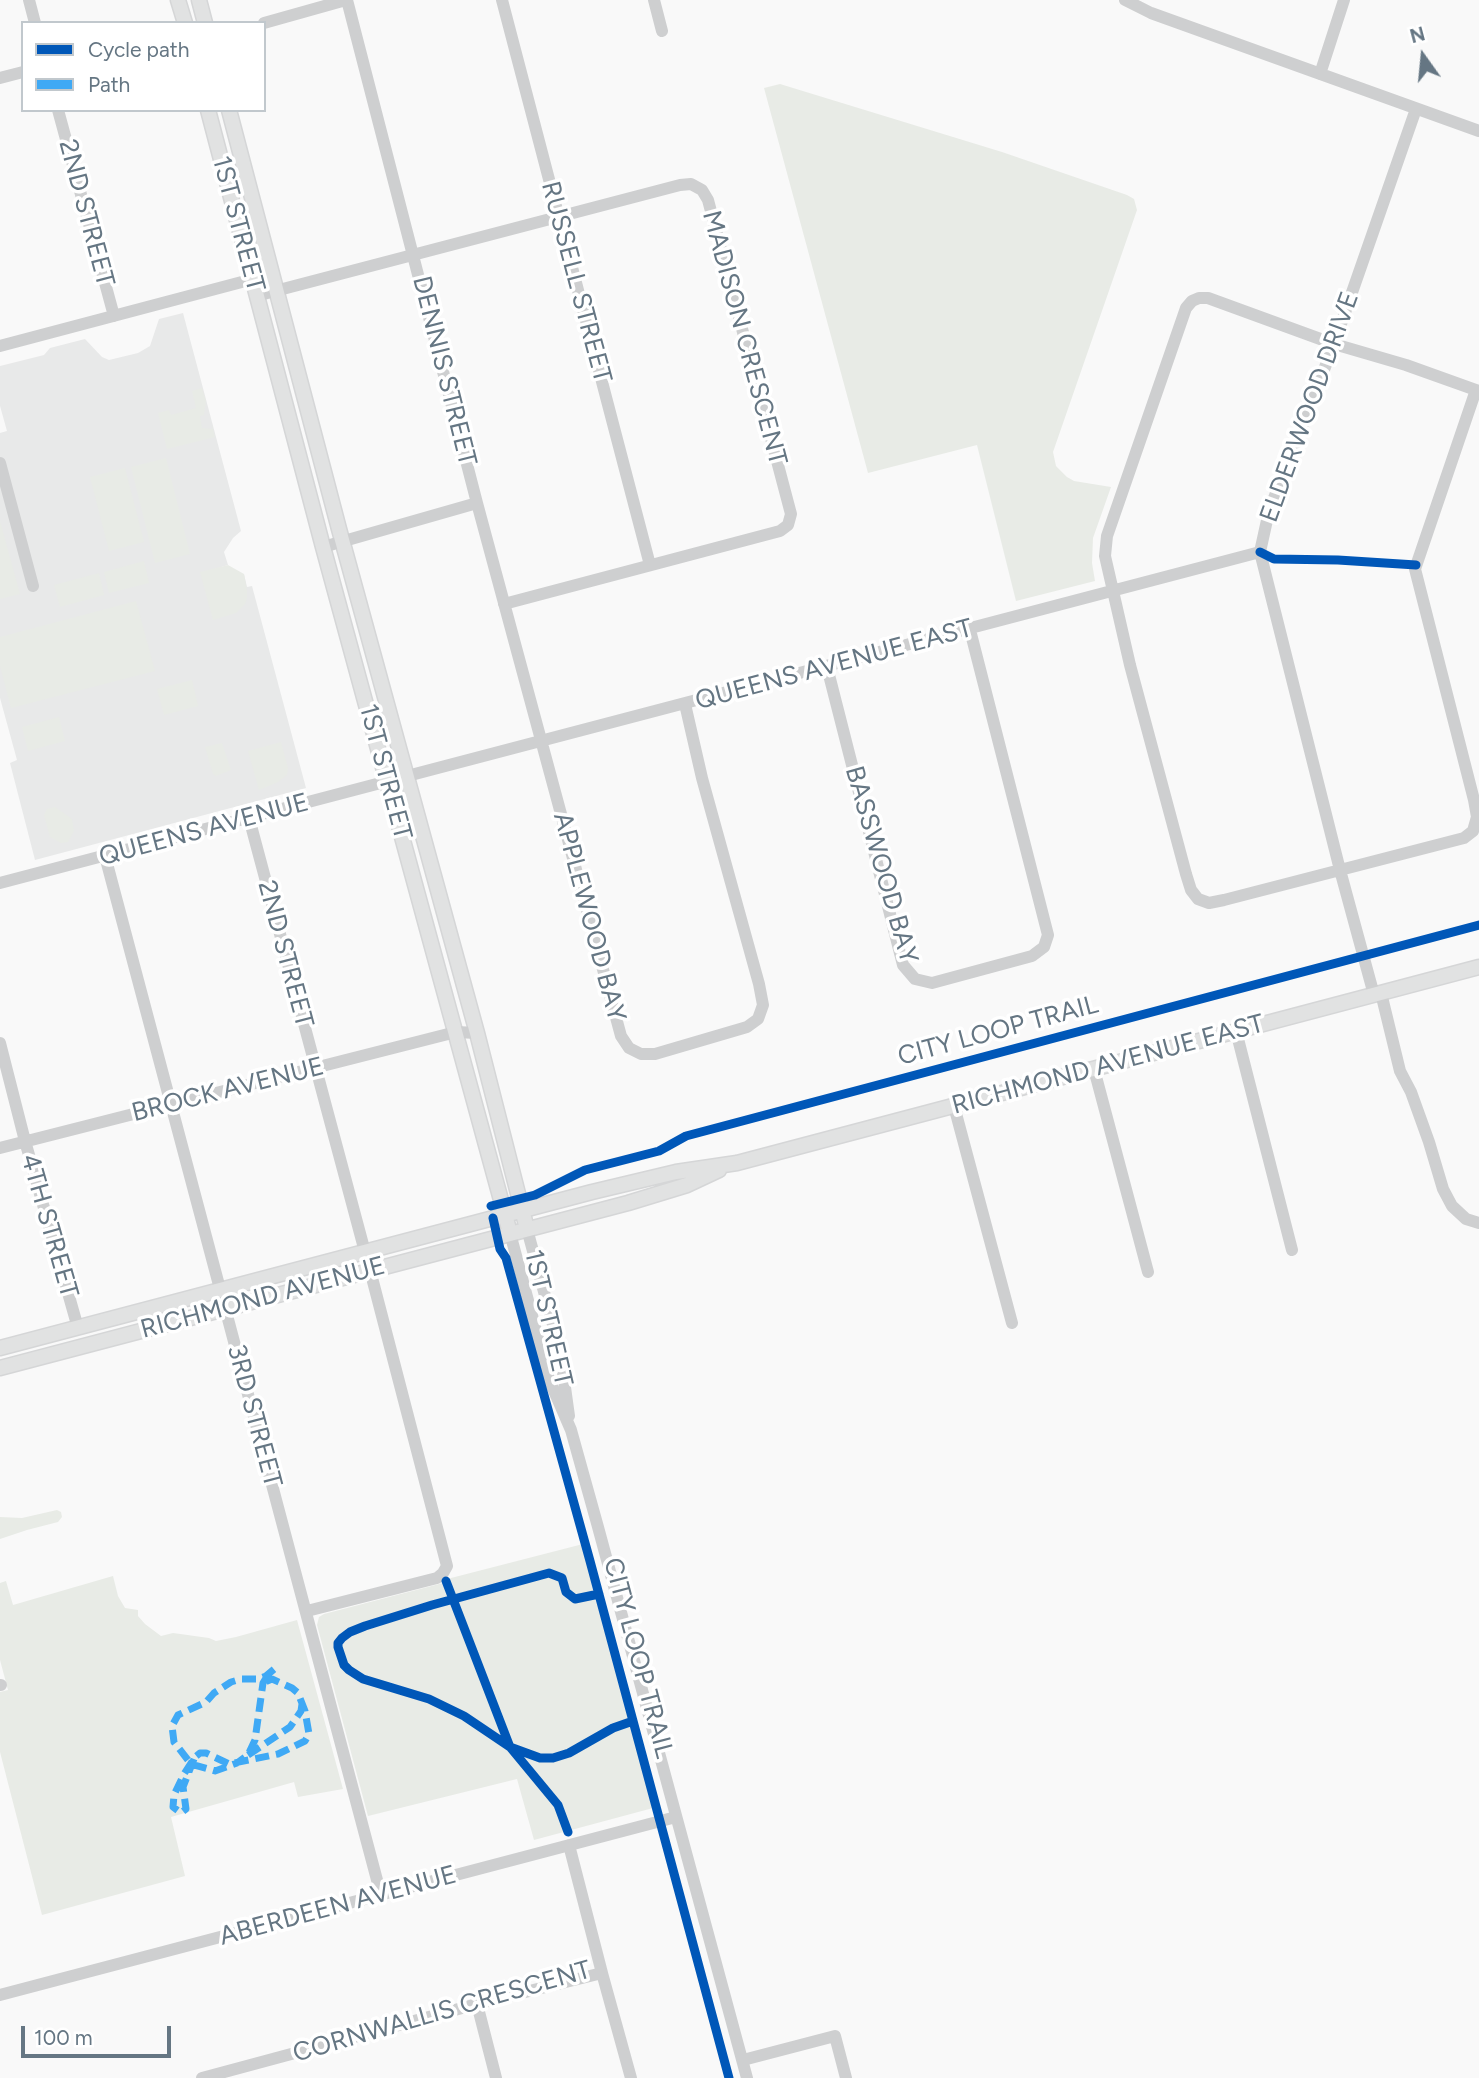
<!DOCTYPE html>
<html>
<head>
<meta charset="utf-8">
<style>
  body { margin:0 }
  #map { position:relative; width:1479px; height:2078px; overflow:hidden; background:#f9f9f9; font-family:Figtree,sans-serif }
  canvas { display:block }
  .legend { position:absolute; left:21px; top:21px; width:245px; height:91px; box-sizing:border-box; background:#fff; border:2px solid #c1c8cd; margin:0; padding:9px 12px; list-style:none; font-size:21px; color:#657683 }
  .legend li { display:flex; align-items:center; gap:14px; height:35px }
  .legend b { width:35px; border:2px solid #c1c8cd }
  .north { position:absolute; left:1388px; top:21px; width:70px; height:70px; -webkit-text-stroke:5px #fff; paint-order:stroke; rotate:345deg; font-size:19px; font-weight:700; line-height:28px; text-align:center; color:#657683 }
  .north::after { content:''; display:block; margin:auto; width:24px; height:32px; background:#657683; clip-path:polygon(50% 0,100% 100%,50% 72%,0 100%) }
  .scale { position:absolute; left:21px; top:2026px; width:150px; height:32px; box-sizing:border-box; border:4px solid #657683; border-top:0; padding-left:9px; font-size:21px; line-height:24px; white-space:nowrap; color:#657683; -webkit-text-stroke:5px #fff; paint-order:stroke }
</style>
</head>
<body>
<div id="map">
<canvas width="1479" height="2078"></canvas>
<ul class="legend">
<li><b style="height:9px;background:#0057b8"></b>Cycle path</li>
<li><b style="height:9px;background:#3fa9f5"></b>Path</li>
</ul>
<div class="north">N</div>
<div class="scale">100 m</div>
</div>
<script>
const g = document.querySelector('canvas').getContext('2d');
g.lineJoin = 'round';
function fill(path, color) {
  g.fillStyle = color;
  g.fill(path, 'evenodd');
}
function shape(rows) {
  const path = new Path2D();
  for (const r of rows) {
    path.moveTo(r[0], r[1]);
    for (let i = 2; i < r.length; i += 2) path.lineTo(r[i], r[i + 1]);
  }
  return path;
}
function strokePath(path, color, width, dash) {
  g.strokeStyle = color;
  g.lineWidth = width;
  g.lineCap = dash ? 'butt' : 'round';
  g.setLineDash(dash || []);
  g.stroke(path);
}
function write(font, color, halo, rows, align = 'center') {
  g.font = font + ' Figtree,sans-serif';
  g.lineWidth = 7;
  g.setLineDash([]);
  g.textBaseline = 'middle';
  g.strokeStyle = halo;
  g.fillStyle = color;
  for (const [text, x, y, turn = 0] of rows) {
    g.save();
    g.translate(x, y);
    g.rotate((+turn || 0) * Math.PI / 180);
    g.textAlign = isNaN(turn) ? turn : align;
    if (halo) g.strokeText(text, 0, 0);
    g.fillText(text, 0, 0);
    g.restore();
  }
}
fill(shape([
  [183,313,241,531,233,538,224,552,228,565,215,569,244,574,247,587,252,586,306,788,35,860,10,763,17,760,0,698,0,433,7,431,0,406,0,366,44,355,50,348,85,339,102,357,109,360,138,353,150,346,159,319]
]), '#e8e9e9');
fill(shape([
  [780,84,1002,152,1127,195,1134,199,1137,210,1053,452,1056,466,1067,477,1074,481,1111,487,1093,538,1092,563,1095,581,1016,601,977,445,868,473,764,88],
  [202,388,206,401,204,415,200,416,202,428,212,429,212,425,215,437,167,449,158,413,169,410,171,415,196,408,192,391],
  [166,458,190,554,155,563,131,467],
  [125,468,144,542,109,551,90,477],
  [0,521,20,594,0,599],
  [144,561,149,583,109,593,104,572],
  [228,565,244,574,247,590,247,598,245,604,236,613,213,620,200,572],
  [99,573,104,595,60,607,54,585],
  [136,601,155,671,11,708,0,666,0,637],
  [192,680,198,706,164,715,157,689],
  [59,717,65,741,28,751,22,727],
  [281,742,288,768,287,775,278,782,259,790,248,751],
  [222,743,231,770,216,776,213,774,205,747],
  [55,807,72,819,74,831,68,842,61,843,50,837,44,815,47,809],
  [57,1510,61,1512,62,1517,58,1522,27,1530,0,1539,0,1517,22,1518],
  [583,1544,653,1808,534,1840,517,1779,368,1816,317,1625,319,1617,324,1614,443,1583,451,1578],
  [113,1576,118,1596,125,1608,138,1610,138,1616,145,1624,161,1636,173,1633,209,1638,216,1641,236,1637,297,1620,343,1789,298,1797,294,1782,171,1817,185,1876,42,1915,0,1752,0,1692,8,1690,0,1660,0,1583,6,1581,13,1605]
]), '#e8ebe6');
const major = shape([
  [178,0,185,23],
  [199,0,205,23],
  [208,110,323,547,510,1233],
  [229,110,339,529,477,1033,527,1229],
  [0,1348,592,1192,676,1172,737,1163,1479,967],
  [0,1368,628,1203,687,1185,719,1170]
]);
strokePath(major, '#d5d6d7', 17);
strokePath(shape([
  [29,0,35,23],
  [347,0,477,503,621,1036,629,1048,641,1054,655,1054,747,1027,758,1019,763,1005,759,984,702,778,685,704],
  [502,0,650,565],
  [654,0,662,31],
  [1125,0,1151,13,1479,131],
  [264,23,346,0],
  [1320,74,1344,0],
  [0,78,23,72],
  [58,110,114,316],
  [256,296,680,185,691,184,702,190,708,200,791,514,788,525,780,531,504,604],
  [0,346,272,274],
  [1476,390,1415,569,1474,800,1477,817,1473,831,1464,838,1224,900,1209,903,1198,899,1191,890,1186,874,1130,665,1105,556,1107,536,1186,308,1192,301,1199,298,1208,298,1334,344,1406,365,1479,391],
  [0,463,33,586],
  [323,547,477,503],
  [827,667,903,965,915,979,932,983,1032,956,1044,947,1048,935,970,630],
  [249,818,365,1252],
  [105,856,381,1895],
  [0,883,1260,552],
  [1381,993,1400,1071,1411,1092,1429,1142,1443,1189,1452,1206,1466,1219,1479,1223],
  [1374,995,1340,870,1260,552,1269,511,1334,344,1416,109],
  [1236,1031,1292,1250],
  [0,1043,25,1141,78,1328],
  [1094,1069,1148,1272],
  [954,1106,1012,1323],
  [0,1148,456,1032,477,1033],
  [527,1229,560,1351,569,1416],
  [510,1233,549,1379,571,1430,598,1527,747,2078],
  [307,1611,437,1578,443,1573,447,1566,370,1270],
  [0,1685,1,1685],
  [602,1973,631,2078],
  [0,1995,676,1817],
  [477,2004,496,2078],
  [743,2060,835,2036,846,2078],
  [202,2078,477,2004,602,1973,569,1845]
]), '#cecfd0', 12);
strokePath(major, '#e1e2e2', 14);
strokePath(shape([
  [266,1678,263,1683,255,1740,248,1755,237,1763,215,1771,191,1764,174,1742,172,1726,178,1715,206,1702,214,1693,231,1682,241,1679,258,1679,266,1676,279,1665],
  [248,1755,290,1727,301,1711,302,1704],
  [194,1759,183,1787,186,1809,181,1813,173,1807,174,1795,184,1774,195,1757,200,1753,206,1753,229,1764,278,1754,305,1741,309,1734,305,1711,298,1693,292,1688,272,1679,265,1682,262,1685]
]), '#3fa9f5', 7, [14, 7]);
strokePath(shape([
  [1260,552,1274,559,1338,560,1416,565],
  [491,1206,535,1195,585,1170,659,1151,686,1136,1479,925],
  [493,1218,500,1249,506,1258,590,1561,729,2078],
  [446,1581,510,1747,558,1805,568,1832],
  [338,1647,344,1665,349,1670,363,1679,429,1699,464,1716,510,1747,540,1758,553,1758,569,1753,613,1728,633,1721],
  [338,1647,338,1643,342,1638,350,1632,365,1626,432,1605,549,1573,562,1578,566,1592,575,1599,599,1594]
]), '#0057b8', 9);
write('26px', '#657683', '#fff', [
  ["2ND STREET",86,213,75],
  ["1ST STREET",238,224,75],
  ["RUSSELL STREET",576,282,75],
  ["MADISON CRESCENT",744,338,75],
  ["DENNIS STREET",444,371,76],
  ["ELDERWOOD DRIVE",1310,407,-70],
  ["QUEENS AVENUE EAST",834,665,-15],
  ["1ST STREET",385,772,75],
  ["QUEENS AVENUE",204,830,-15],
  ["BASSWOOD BAY",881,865,74],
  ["APPLEWOOD BAY",589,917,75],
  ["2ND STREET",285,954,75],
  ["CITY LOOP TRAIL",998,1031,-15],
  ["RICHMOND AVENUE EAST",1108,1065,-15],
  ["BROCK AVENUE",228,1090,-14],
  ["4TH STREET",49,1226,74],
  ["RICHMOND AVENUE",263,1298,-15],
  ["1ST STREET",548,1318,77],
  ["3RD STREET",254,1416,75],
  ["CITY LOOP TRAIL",638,1658,75],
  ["ABERDEEN AVENUE",338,1906,-15],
  ["CORNWALLIS CRESCENT",442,2012,-16]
]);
</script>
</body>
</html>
